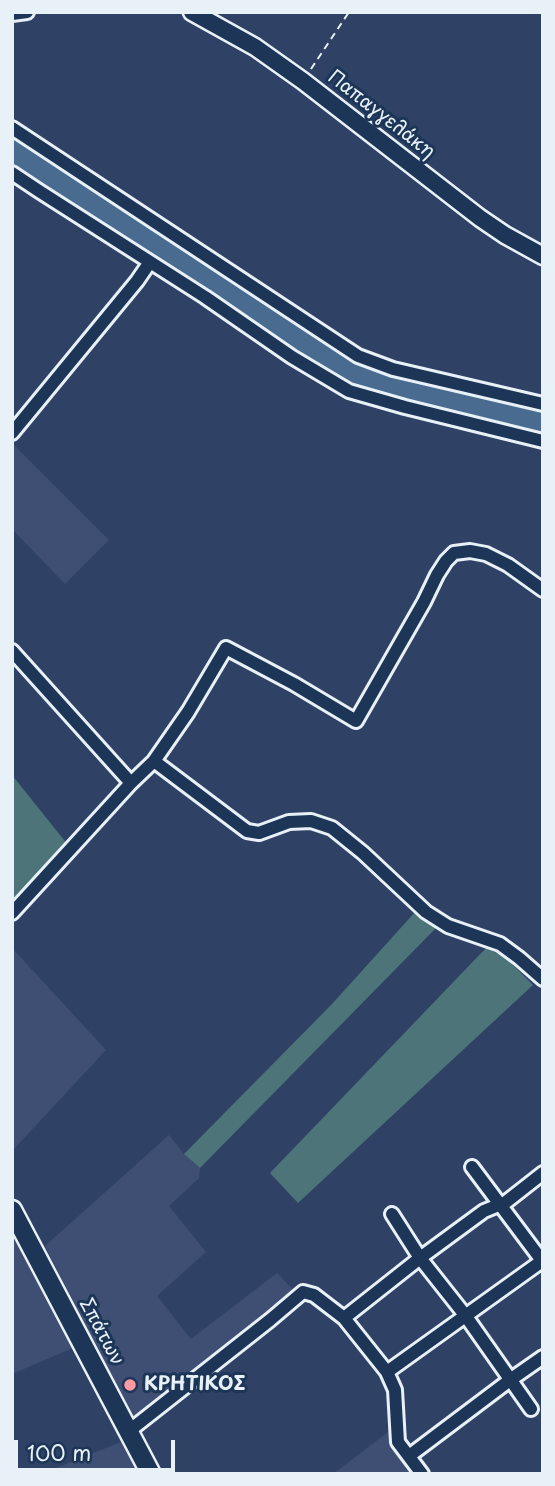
<!DOCTYPE html>
<html>
<head>
<meta charset="utf-8">
<style>
  body { margin:0 }
  #map { position:relative; width:555px; height:1486px; overflow:hidden; background:#2f4265; font-family:"Playpen Sans",sans-serif }
  canvas { display:block }
  .frame { position:absolute; inset:0; border:14px solid #e8f1f8; pointer-events:none }
  .scale { position:absolute; left:14px; top:1440px; width:161px; height:32px; box-sizing:border-box; border:4px solid #e8f1f8; border-top:0; padding-left:9px; font-size:21px; line-height:24px; white-space:nowrap; color:#e8f1f8; -webkit-text-stroke:5px #1d3557; paint-order:stroke }
</style>
</head>
<body>
<div id="map">
<canvas width="555" height="1486"></canvas>
<div class="frame"></div>
<div class="scale">100 m</div>
</div>
<script>
const g = document.querySelector('canvas').getContext('2d');
g.lineJoin = 'round';
function fill(path, color) {
  g.fillStyle = color;
  g.fill(path, 'evenodd');
}
function shape(rows) {
  const path = new Path2D();
  for (const r of rows) {
    path.moveTo(r[0], r[1]);
    for (let i = 2; i < r.length; i += 2) path.lineTo(r[i], r[i + 1]);
  }
  return path;
}
function strokePath(path, color, width, dash) {
  g.strokeStyle = color;
  g.lineWidth = width;
  g.lineCap = dash ? 'butt' : 'round';
  g.setLineDash(dash || []);
  g.stroke(path);
}
function write(font, color, halo, rows, align = 'center') {
  g.font = font + ' "Playpen Sans",sans-serif';
  g.lineWidth = 6;
  g.setLineDash([]);
  g.textBaseline = 'middle';
  g.strokeStyle = halo;
  g.fillStyle = color;
  for (const [text, x, y, turn = 0] of rows) {
    g.save();
    g.translate(x, y);
    g.rotate((+turn || 0) * Math.PI / 180);
    g.textAlign = isNaN(turn) ? turn : align;
    if (halo) g.strokeText(text, 0, 0);
    g.fillText(text, 0, 0);
    g.restore();
  }
}
fill(shape([
  [12,443,109,540,65,584,12,529],
  [12,948,106,1050,12,1151],
  [169,1135,184,1154,200,1168,199,1178,169,1206,206,1252,157,1296,191,1339,277,1273,297,1294,135,1422,45,1246],
  [12,1233,73,1348,12,1374],
  [392,1429,417,1474,333,1474],
  [121,1442,139,1474,41,1474]
]), '#3f4f73');
fill(shape([
  [12,775,68,845,12,908],
  [416,911,437,927,200,1168,184,1154,332,1004],
  [486,948,504,956,533,985,298,1203,270,1173]
]), '#4c7479');
const water = shape([
  [12,134,339,350,543,407,543,436,480,421,351,386,327,373,141,248,49,190,12,165,12,134]
]);
fill(water, '#4a6b90');
strokePath(water, '#89a1ba', 2);
const minor = shape([
  [12,14,27,12],
  [12,128,358,356,393,369,543,404],
  [12,173,39,191,205,297,292,357,349,391,405,407,543,441],
  [12,433,137,281,150,262],
  [543,590,508,565,486,554,470,551,454,553,446,561,437,575,424,602,356,721,294,684,226,648,188,712,154,761,247,831,259,833,289,822,311,821,332,828,363,853,426,912,448,926,500,944,519,958,543,979],
  [12,651,131,783],
  [12,913,131,783,154,761],
  [472,1167,543,1262],
  [392,1214,420,1258,465,1315,531,1409],
  [344,1318,387,1372,395,1390,398,1442,422,1474],
  [387,1372,542,1261],
  [129,1431,270,1320,303,1292,314,1295,344,1318,420,1258,484,1211,506,1202,543,1173],
  [409,1456,510,1380,543,1357]
]);
const tertiary = shape([
  [192,12,255,47,303,81,480,218,505,235,543,256]
]);
const secondary = shape([
  [12,1210,151,1474]
]);
strokePath(minor, '#e8f1f8', 18);
strokePath(tertiary, '#e8f1f8', 21);
strokePath(secondary, '#e8f1f8', 23);
strokePath(shape([
  [311,69,349,12]
]), '#e8f1f8', 2, [7, 5]);
strokePath(minor, '#1d3557', 12);
strokePath(tertiary, '#1d3557', 16);
strokePath(secondary, '#1d3557', 18);
for (const [x, y, r, color] of [
  [130,1385,7,"#ff9aa2"]
]) {
  const dot = new Path2D();
  dot.arc(x, y, r, 0, 2 * Math.PI);
  g.fillStyle = color;
  g.fill(dot);
  strokePath(dot, '#1d3557', 2.5);
}
write('19px', '#e8f1f8', '#1d3557', [
  ["Παπαγγελάκη",381,115,38],
  ["Σπάτων",101,1332,62]
]);
write('bold 19px', '#e8f1f8', '#1d3557', [
  ["ΚΡΗΤΙΚΟΣ",144,1385]
], 'left');
</script>
</body>
</html>
